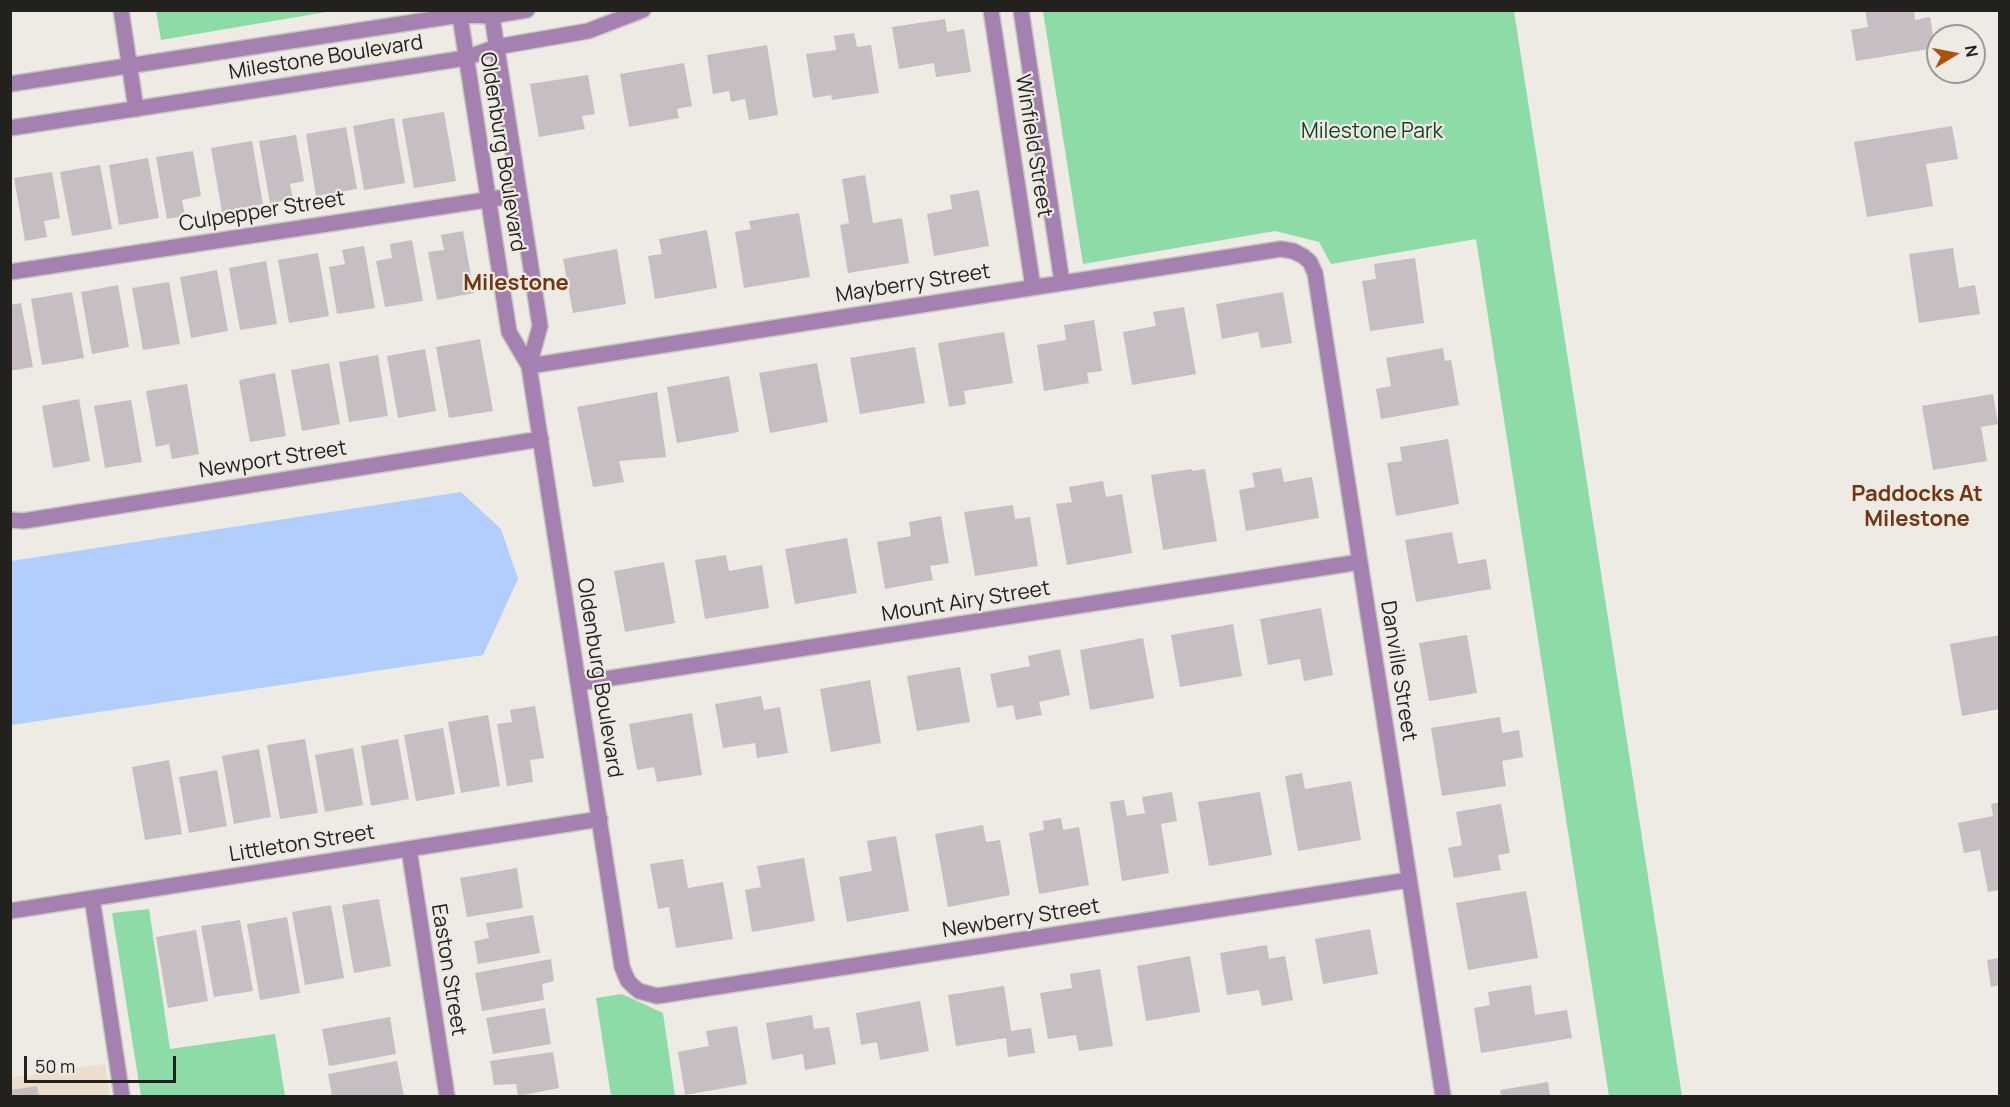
<!DOCTYPE html>
<html>
<head>
<meta charset="utf-8">
<style>
  body { margin:0 }
  #map { position:relative; width:2010px; height:1107px; overflow:hidden; background:#edebe3; font-family:Manrope,sans-serif }
  canvas { display:block }
  .frame { position:absolute; inset:0; border:12px solid #22211e; pointer-events:none }
  .north { position:absolute; left:1926px; top:24px; width:60px; height:60px; box-sizing:border-box; background:#edebe3; border:2px solid #9c9a94; border-radius:50%; rotate:80deg; font-size:16px; font-weight:700; line-height:24px; text-align:center; color:#22211e }
  .north::after { content:''; display:block; margin:auto; width:21px; height:27px; background:#b2510f; clip-path:polygon(50% 0,100% 100%,50% 72%,0 100%) }
  .scale { position:absolute; left:24px; top:1056px; width:152px; height:27px; box-sizing:border-box; border:3px solid #22211e; border-top:0; padding-left:8px; font-size:18px; line-height:21px; white-space:nowrap; color:#22211e; -webkit-text-stroke:4px #edebe3; paint-order:stroke }
</style>
</head>
<body>
<div id="map">
<canvas width="2010" height="1107"></canvas>
<div class="frame"></div>
<div class="north">N</div>
<div class="scale">50 m</div>
</div>
<script>
const g = document.querySelector('canvas').getContext('2d');
g.lineJoin = 'round';
function fill(path, color) {
  g.fillStyle = color;
  g.fill(path, 'evenodd');
}
function shape(rows) {
  const path = new Path2D();
  for (const r of rows) {
    path.moveTo(r[0], r[1]);
    for (let i = 2; i < r.length; i += 2) path.lineTo(r[i], r[i + 1]);
  }
  return path;
}
function strokePath(path, color, width, dash) {
  g.strokeStyle = color;
  g.lineWidth = width;
  g.lineCap = dash ? 'butt' : 'round';
  g.setLineDash(dash || []);
  g.stroke(path);
}
function write(font, color, halo, rows, align = 'center') {
  g.font = font + ' Manrope,sans-serif';
  g.lineWidth = 4.5;
  g.setLineDash([]);
  g.textBaseline = 'middle';
  g.strokeStyle = halo;
  g.fillStyle = color;
  for (const [text, x, y, turn = 0] of rows) {
    g.save();
    g.translate(x, y);
    g.rotate((+turn || 0) * Math.PI / 180);
    g.textAlign = isNaN(turn) ? turn : align;
    if (halo) g.strokeText(text, 0, 0);
    g.fillText(text, 0, 0);
    g.restore();
  }
}
fill(shape([
  [105,1064,110,1096,11,1096,10,1078]
]), '#eddecb');
fill(shape([
  [156,11,156,10,332,11,161,40],
  [1043,11,1514,11,1682,1096,1609,1096,1476,239,1331,264,1319,242,1275,231,1083,264],
  [149,909,170,1049,275,1034,285,1096,141,1096,112,913],
  [622,994,663,1013,675,1096,611,1096,596,998]
]), '#8ddca8');
fill(shape([
  [461,492,501,529,518,579,483,655,11,725,11,561]
]), '#b1cefd');
fill(shape([
  [1865,10,1914,10,1915,20,1930,17,1935,48,1856,61,1851,30,1868,27],
  [945,19,947,32,964,29,971,72,936,77,934,63,899,69,892,27],
  [854,33,857,47,871,45,879,93,832,100,831,95,813,98,806,54,836,50,834,36],
  [767,45,778,115,749,120,745,99,731,102,729,91,713,94,707,55],
  [684,63,692,106,677,109,679,118,629,127,620,74],
  [588,75,595,114,582,116,585,129,539,137,530,84],
  [444,112,456,181,414,188,402,119],
  [394,118,405,183,364,190,353,126],
  [1952,126,1958,159,1926,164,1933,206,1867,217,1854,142],
  [346,127,357,189,316,196,306,134],
  [296,135,304,181,290,184,293,199,270,203,259,141],
  [252,141,263,204,222,212,211,148],
  [193,151,201,196,182,200,185,216,167,219,156,157],
  [148,158,159,218,119,225,109,165],
  [100,165,112,229,72,236,60,172],
  [52,172,60,218,44,221,47,237,25,241,14,178],
  [865,175,873,223,902,218,909,263,848,273,840,225,849,223,842,179],
  [979,190,989,246,934,256,927,214,952,209,950,195],
  [799,213,810,277,744,288,735,232,751,229,749,221],
  [707,230,717,288,655,299,648,256,662,254,659,239],
  [463,231,474,293,437,300,428,252,444,250,441,235],
  [412,240,423,301,385,307,376,261,392,258,390,244],
  [364,246,375,308,337,314,329,267,345,264,342,250],
  [1953,248,1959,288,1975,285,1980,314,1919,323,1909,254],
  [617,249,626,304,573,313,563,259],
  [318,253,329,316,289,323,278,260],
  [1415,258,1424,323,1370,331,1362,281,1376,279,1374,264],
  [266,261,277,324,240,330,229,268],
  [217,270,228,331,191,338,180,277],
  [169,282,180,344,143,350,132,288],
  [118,285,129,347,92,354,81,292],
  [72,292,84,358,42,365,31,299],
  [1283,292,1292,343,1261,348,1258,332,1222,339,1216,304],
  [21,303,33,367,10,371,10,305],
  [1184,307,1196,374,1132,385,1123,332,1156,326,1153,312],
  [1094,320,1102,371,1087,373,1089,383,1044,391,1037,345,1066,340,1064,325],
  [1004,332,1013,383,964,391,966,404,949,407,938,343],
  [480,339,493,411,449,418,436,347],
  [915,347,925,403,860,414,850,358],
  [1443,348,1445,361,1451,360,1459,405,1381,419,1376,389,1391,386,1386,358],
  [425,349,436,411,398,418,387,356],
  [378,355,388,416,349,422,339,362],
  [329,363,340,424,302,431,291,370],
  [817,363,828,422,770,433,759,373],
  [275,373,286,436,250,442,239,380],
  [729,376,739,432,677,443,667,387],
  [187,384,199,454,172,459,169,444,156,447,146,391],
  [657,392,666,457,619,461,624,482,593,487,577,407],
  [1993,394,1998,424,1981,427,1987,461,1933,470,1922,406],
  [79,399,90,461,53,468,42,406],
  [131,400,142,462,105,468,94,406],
  [1448,439,1459,504,1396,516,1387,463,1402,461,1400,447],
  [1281,468,1284,482,1312,477,1319,518,1246,531,1239,490,1255,487,1252,473],
  [1192,469,1192,471,1205,469,1217,541,1163,550,1151,475],
  [1103,481,1106,497,1122,494,1132,553,1067,565,1056,504,1072,502,1069,487],
  [1013,505,1015,519,1030,517,1038,566,975,576,964,512],
  [941,516,949,563,930,566,933,580,885,589,877,542,911,536,909,522],
  [1452,532,1458,564,1486,559,1491,589,1416,602,1405,540],
  [847,538,857,593,795,604,785,549],
  [726,555,729,571,762,565,769,608,705,619,695,560],
  [664,562,675,623,625,632,614,571],
  [1321,608,1333,675,1304,681,1300,659,1268,665,1260,619],
  [1233,624,1242,676,1180,687,1171,635],
  [1467,635,1477,693,1429,701,1419,643],
  [2000,635,2000,709,1962,716,1950,644],
  [1143,638,1154,698,1090,710,1080,650],
  [1060,649,1070,695,1039,702,1042,715,1016,720,1013,705,997,708,990,674,1030,666,1028,656],
  [960,667,970,722,917,731,907,676],
  [870,680,881,743,831,752,820,689],
  [761,696,764,710,780,707,788,753,757,758,755,743,723,748,715,704],
  [535,706,544,758,530,760,533,782,507,786,497,724,512,722,510,710],
  [692,713,702,775,657,782,654,767,637,770,629,724],
  [488,715,500,786,461,793,448,722],
  [1500,717,1502,733,1519,730,1523,757,1502,761,1506,786,1442,796,1431,728],
  [443,728,455,794,416,801,404,735],
  [305,739,318,813,280,819,267,745],
  [398,739,409,799,371,806,361,746],
  [353,748,363,805,325,812,315,755],
  [259,749,271,817,234,824,222,756],
  [169,760,182,834,145,840,132,767],
  [217,770,227,826,189,833,179,777],
  [1302,773,1305,789,1351,781,1361,840,1298,851,1285,776],
  [1172,792,1177,821,1161,824,1169,873,1122,881,1110,802,1124,800,1127,816,1145,813,1142,797],
  [1260,792,1272,855,1209,866,1198,802],
  [2000,802,2000,890,1988,892,1980,850,1964,853,1958,823,1993,816,1991,804],
  [1501,804,1510,853,1498,855,1501,870,1454,878,1448,848,1462,845,1456,812],
  [1061,818,1063,830,1079,827,1089,885,1039,894,1029,833,1044,830,1043,821],
  [983,825,986,842,1000,840,1010,895,948,907,935,834],
  [896,836,909,911,847,922,839,877,872,871,867,841],
  [804,858,815,921,752,932,745,890,761,887,757,866],
  [683,859,688,888,723,882,733,939,676,948,669,907,658,909,650,864],
  [517,868,523,908,467,917,460,878],
  [1526,891,1538,958,1468,970,1456,903],
  [379,899,391,966,354,973,342,905],
  [331,905,344,978,305,985,292,912],
  [533,915,540,953,478,964,474,941,489,938,486,923],
  [287,917,300,993,260,1000,247,924],
  [240,920,253,991,214,997,201,926],
  [1370,929,1378,974,1323,984,1315,939],
  [196,930,208,1001,168,1008,156,937],
  [1267,945,1269,959,1285,956,1293,1000,1262,1006,1259,990,1227,995,1220,953],
  [1190,956,1200,1012,1146,1021,1137,966],
  [2000,958,2000,985,1991,987,1987,960],
  [551,959,554,981,542,984,544,1000,482,1011,475,973],
  [1100,969,1113,1046,1079,1051,1076,1035,1048,1039,1040,993,1072,988,1070,974],
  [1531,985,1535,1015,1567,1010,1572,1038,1481,1053,1474,1008,1490,1005,1488,992],
  [1004,986,1011,1031,1031,1028,1035,1053,1008,1057,1006,1038,956,1046,948,995],
  [920,1001,929,1051,880,1060,877,1042,861,1045,856,1013],
  [545,1008,551,1044,493,1054,486,1018],
  [812,1015,814,1029,829,1027,836,1064,805,1070,803,1054,772,1060,766,1023],
  [390,1017,396,1054,329,1066,322,1029],
  [737,1026,747,1084,685,1095,678,1052,709,1046,706,1031],
  [553,1052,559,1088,518,1096,516,1084,494,1085,490,1061],
  [397,1061,404,1096,332,1096,328,1074],
  [1548,1082,1550,1096,1501,1096,1500,1090],
  [37,1086,39,1096,10,1096,10,1090]
]), '#c6bec2');
const street = shape([
  [121,10,136,109],
  [459,10,509,332,529,366,622,967,628,981,634,987,639,991,657,996,1409,880],
  [491,10,540,326,529,366],
  [991,10,1033,287],
  [1021,10,1062,282],
  [10,84,460,15,491,16,527,10],
  [10,128,466,58,496,47,588,31,643,10],
  [10,272,519,195],
  [529,366,1281,249,1293,251,1303,256,1310,262,1315,273,1443,1096],
  [10,520,23,521,541,439],
  [579,683,1360,562],
  [409,849,447,1096],
  [92,898,122,1096],
  [10,911,600,819]
]);
strokePath(street, '#c8c7c0', 18);
strokePath(street, '#a581b2', 15);
write('21px', '#22211e', '#edebe3', [
  ["Milestone Boulevard",326,58,-9],
  ["Winfield Street",1033,146,81],
  ["Oldenburg Boulevard",502,152,81],
  ["Culpepper Street",262,212,-9],
  ["Mayberry Street",913,284,-9],
  ["Newport Street",273,460,-9],
  ["Mount Airy Street",966,602,-9],
  ["Danville Street",1398,671,81],
  ["Oldenburg Boulevard",599,678,81],
  ["Littleton Street",302,844,-9],
  ["Newberry Street",1021,919,-9],
  ["Easton Street",448,970,81]
]);
write('21px', '#163d26', '#edebe3', [
  ["Milestone Park",1372,132]
]);
write('bold 22px', '#73350f', '#edebe3', [
  ["Milestone",516,284],
  ["Paddocks At",1917,495],
  ["Milestone",1917,520]
]);
</script>
</body>
</html>
